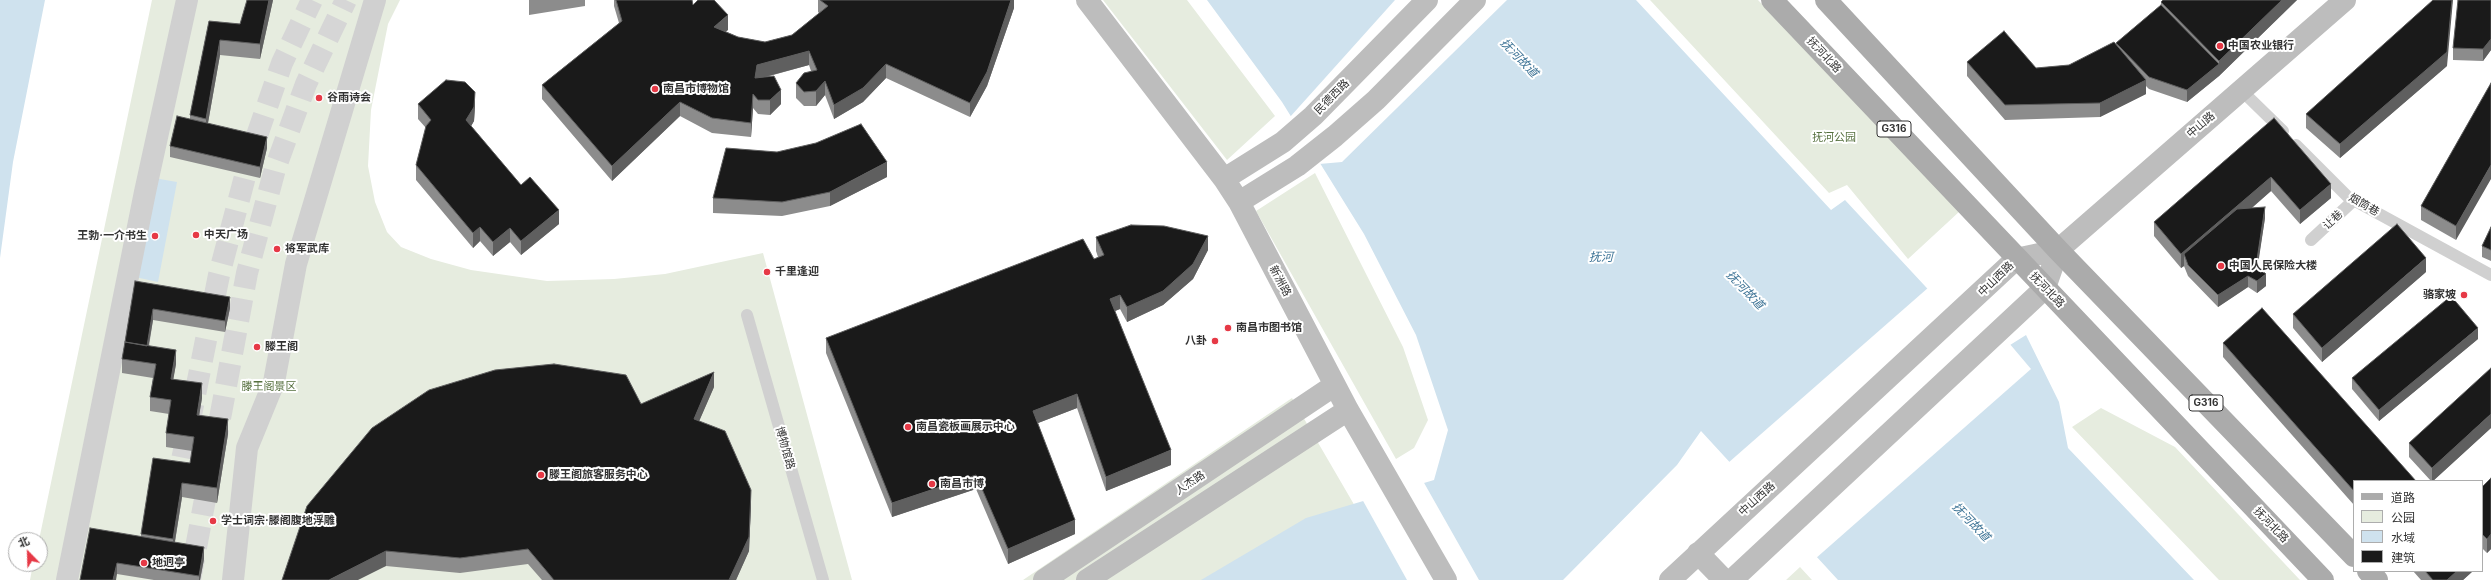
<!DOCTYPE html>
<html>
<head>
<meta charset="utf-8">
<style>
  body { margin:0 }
  #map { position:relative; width:2491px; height:580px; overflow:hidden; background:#fff; font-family:Inter,"Noto Sans SC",sans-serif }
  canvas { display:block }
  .legend { position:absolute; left:2353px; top:480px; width:130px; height:92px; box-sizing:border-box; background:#fff; border:1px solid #adadad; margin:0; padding:5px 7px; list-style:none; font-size:12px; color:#333 }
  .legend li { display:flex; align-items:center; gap:8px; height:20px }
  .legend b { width:20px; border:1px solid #adadad }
  .north { position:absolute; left:8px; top:532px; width:40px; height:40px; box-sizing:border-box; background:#fff; border:1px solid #adadad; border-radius:50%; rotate:337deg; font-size:11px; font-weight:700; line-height:16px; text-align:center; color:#333 }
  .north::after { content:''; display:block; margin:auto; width:14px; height:18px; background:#e63946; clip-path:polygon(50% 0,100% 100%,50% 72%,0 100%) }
</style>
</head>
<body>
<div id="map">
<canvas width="2491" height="580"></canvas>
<ul class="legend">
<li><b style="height:5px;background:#ababab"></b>道路</li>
<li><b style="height:11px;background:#e6ecdf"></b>公园</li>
<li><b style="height:11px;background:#cfe2ee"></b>水域</li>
<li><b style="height:11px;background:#1a1a1a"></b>建筑</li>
</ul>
<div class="north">北</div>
</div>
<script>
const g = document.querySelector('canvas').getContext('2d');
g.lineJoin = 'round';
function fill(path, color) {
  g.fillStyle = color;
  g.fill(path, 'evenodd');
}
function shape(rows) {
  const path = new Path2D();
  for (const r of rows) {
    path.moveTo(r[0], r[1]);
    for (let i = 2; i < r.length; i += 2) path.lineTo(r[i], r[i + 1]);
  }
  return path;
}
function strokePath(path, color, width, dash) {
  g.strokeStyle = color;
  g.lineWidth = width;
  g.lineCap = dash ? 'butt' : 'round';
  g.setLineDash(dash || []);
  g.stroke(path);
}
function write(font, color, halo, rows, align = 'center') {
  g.font = font + ' Inter,"Noto Sans SC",sans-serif';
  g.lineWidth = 4;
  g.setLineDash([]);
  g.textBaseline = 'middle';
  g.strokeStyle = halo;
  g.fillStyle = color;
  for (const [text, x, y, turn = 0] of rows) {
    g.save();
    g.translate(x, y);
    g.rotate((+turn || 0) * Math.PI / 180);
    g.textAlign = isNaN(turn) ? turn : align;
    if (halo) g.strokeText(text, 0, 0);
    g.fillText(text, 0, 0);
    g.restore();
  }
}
fill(shape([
  [152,0,400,0,388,24,371,110,368,166,375,202,387,232,401,247,431,259,471,270,547,281,614,279,665,274,763,253,852,580,30,580,33,564,40,564,39,540],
  [1103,0,1187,0,1275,116,1227,160],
  [1650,0,1758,0,1960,211,1908,259,1847,185,1829,193],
  [1315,173,1403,347,1428,420,1414,448,1396,459,1256,211],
  [1292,398,1398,580,1023,580],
  [2101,408,2175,447,2300,580,2219,580,2072,427],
  [1800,567,1812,580,1786,580]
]), '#e6ecdf');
fill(shape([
  [0,0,45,0,13,162,0,258],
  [1207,0,1636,0,1831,210,1845,200,1991,357,2026,335,2059,402,2068,448,2194,580,1838,580,1701,431,1677,465,1563,580,1201,580,1306,518,1434,480,1448,430,1416,335,1364,234,1282,102],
  [154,178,177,182,158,282,135,277]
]), '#cfe2ee');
fill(shape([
  [1395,0,1507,0,1342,162,1319,164,1290,117],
  [1929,287,1991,354,2009,343,2031,369,1815,559,1728,463],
  [1423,481,1479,580,1407,580,1362,499]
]), '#fff');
strokePath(shape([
  [176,490,219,275,252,150,282,63,312,0],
  [190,580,247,273,275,169,306,84,346,0]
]), '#d6d6d6', 22, [22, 11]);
strokePath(shape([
  [2241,90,2283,131],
  [2296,145,2348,197,2491,275],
  [2311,240,2354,200],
  [747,315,823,580]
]), '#d0d0d0', 12);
strokePath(shape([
  [67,580,145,192,187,0],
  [233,580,247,448,274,382,296,264,375,0]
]), '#d0d0d0', 22);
strokePath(shape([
  [1087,0,1224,179,1239,202,1348,410,1446,580],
  [1224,179,1283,142,1313,116,1427,0],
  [1239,202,1297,166,1335,136,1376,100,1475,0],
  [1698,553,1724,580],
  [1044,580,1335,385],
  [1087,580,1348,410],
  [1670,580,2016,259,2058,250,2345,0],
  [1732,580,2045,288,2058,250]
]), '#bdbdbd', 22);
strokePath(shape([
  [1772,0,2323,580],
  [1826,0,2058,250,2354,556],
  [2368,571,2377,580]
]), '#ababab', 22);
fill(shape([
  [273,0,260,59,220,55,208,123,267,148,260,178,170,157,170,146,190,119,190,115,209,21,240,24],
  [529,0,585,0,585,6,529,15],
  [614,0,692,0,693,5,728,30,725,31,738,37,765,42,792,35,819,13,818,12,818,0,1014,0,1014,8,987,86,970,117,886,78,863,102,834,119,825,95,816,106,804,106,796,98,796,83,811,71,809,65,766,77,781,104,770,115,758,114,753,108,751,137,712,133,680,116,612,181,542,99,542,85,619,23,614,6],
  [2163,0,2297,0,2219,76,2187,102,2149,89,2146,86,2146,94,2100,117,2005,120,1967,76,1967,62,2036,68,2069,65,2116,44,2116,43,2161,5,2161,2],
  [2491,0,2491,50,2483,61,2453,60,2453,48],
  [2447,66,2340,158,2306,128,2306,114],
  [2491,83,2456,240,2421,220,2421,206],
  [418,104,475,107,474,121,471,126,521,185,559,224,521,255,510,242,493,256,480,241,473,248,416,180,416,165,426,128,418,119],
  [2274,118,2331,198,2300,224,2271,191,2252,208,2265,218,2257,268,2266,286,2257,293,2248,287,2218,307,2188,276,2184,266,2181,268,2154,236,2154,222],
  [887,177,830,206,782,216,713,213,713,198],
  [2491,227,2491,261,2482,257,2482,246],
  [1096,237,1208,250,1193,279,1163,305,1127,322,1120,309,1115,311,1171,465,1106,491,1077,408,1038,423,1075,534,1008,564,976,489,892,517,826,353,826,338,1094,259,1098,257,1096,251],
  [2426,272,2322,362,2293,328,2293,314],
  [135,281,230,308,225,332,153,320,149,346,176,364,173,379,202,398,199,415,228,434,217,503,182,497,175,542,204,559,200,580,154,580,117,574,80,580,141,537,141,534,190,463,192,451,166,447,166,433,169,414,150,411,150,397,153,378,122,373,122,359],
  [2478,339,2379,421,2352,389,2352,378],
  [2223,343,2354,481,2354,505,2223,357],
  [714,387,699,421,751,505,749,551,736,580,542,580,528,564,460,573,386,566,282,580,641,404],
  [2491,428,2433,481,2431,481,2409,457,2409,443],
  [2491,478,2491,549,2487,553,2482,548,2482,487],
  [2413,571,2473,571,2463,580,2421,580]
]), '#8c8c8c');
fill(shape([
  [269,0,273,0,260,59,260,44],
  [1011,0,1014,0,1014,8,987,86,970,117,970,103],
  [2282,0,2297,0,2219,76,2219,61],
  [2452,0,2453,0,2447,66,2340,158,2340,144],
  [728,15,728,30,714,41,714,27],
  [2491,39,2491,50,2483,61,2483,49],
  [220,40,220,55,206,134,206,119],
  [809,51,809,65,757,79,755,78,757,65],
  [886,64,886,78,863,102,834,119,834,105],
  [2219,64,2219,76,2187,102,2187,90],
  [2146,80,2146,94,2100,117,2100,103],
  [825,81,825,95,816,106,816,91],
  [781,90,781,104,770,115,770,100],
  [475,92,475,107,474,121,466,135,466,120],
  [753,94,753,108,751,137,751,123],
  [680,102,680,116,612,181,612,166],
  [267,137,267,148,260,178,260,167],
  [887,162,887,177,830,206,830,192],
  [2491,165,2491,179,2456,240,2456,226],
  [2271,177,2271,191,2188,263,2184,254,2184,266,2181,268,2181,254],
  [2331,184,2331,198,2300,224,2300,210],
  [2265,207,2265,218,2256,278,2256,266],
  [559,210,559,224,521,255,521,241],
  [480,227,480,241,473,248,473,233],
  [510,228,510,242,493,256,493,242],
  [1208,236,1208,250,1193,279,1163,305,1127,322,1127,307],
  [2426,258,2426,272,2322,362,2322,348],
  [2266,274,2266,286,2257,293,2257,281],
  [2248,276,2248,287,2218,307,2218,295],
  [1120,295,1120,309,1110,313,1110,299],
  [230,297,230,308,225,332,225,321],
  [153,309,153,320,146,360,146,349],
  [2478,328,2478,339,2379,421,2379,410],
  [176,350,176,364,171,393,171,379],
  [714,372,714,387,694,433,694,419],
  [202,383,202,398,197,429,197,415],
  [1077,394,1077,408,1033,425,1033,411],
  [2491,414,2491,428,2433,481,2432,481,2432,468],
  [228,419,228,434,217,503,217,488],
  [1171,450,1171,465,1106,491,1106,477],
  [976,475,976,489,892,517,892,503],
  [182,483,182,497,173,553,173,539],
  [751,490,751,505,749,551,736,580,729,580],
  [1075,520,1075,534,1008,564,1008,549],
  [2491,534,2491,549,2487,553,2487,539],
  [204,547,204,559,200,580,199,580,199,576],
  [386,551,386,566,358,580,329,580],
  [117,563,117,574,116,580,113,580],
  [2457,571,2473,571,2463,580,2447,580]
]), '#5f5f5f');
const building = shape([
  [247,0,269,0,260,44,220,40,206,119,190,115,209,21,240,24,247,0],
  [616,0,692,0,693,5,698,0,714,0,728,15,714,27,738,37,765,42,792,35,828,6,820,0,1011,0,987,72,970,103,886,64,863,88,834,105,825,81,816,91,804,92,796,83,804,73,817,70,809,51,757,65,755,78,774,76,781,90,770,100,758,100,753,94,751,123,712,118,680,102,612,166,542,85,622,21,616,0],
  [2163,0,2282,0,2219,61,2161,2,2163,0],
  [2433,0,2452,0,2447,52,2340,144,2306,114,2433,0],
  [2458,0,2491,0,2491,39,2483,49,2453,48,2458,0],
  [2161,5,2219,64,2187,90,2149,77,2116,43,2161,5],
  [2004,31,2036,68,2069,65,2114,42,2146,80,2100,103,2005,105,1967,62,2004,31],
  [446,80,465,82,475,92,474,107,466,120,521,185,530,177,559,210,521,241,510,228,493,242,480,227,473,233,416,165,426,126,431,120,418,104,446,80],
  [2491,83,2491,165,2456,226,2421,206,2491,83],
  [177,116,267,137,260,167,170,146,177,116],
  [2274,118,2331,184,2300,210,2271,177,2181,254,2154,222,2274,118],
  [861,124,887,162,830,192,782,202,713,198,726,148,777,152,816,143,861,124],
  [2265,207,2256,266,2266,274,2257,281,2248,276,2218,295,2188,265,2184,254,2237,209,2265,207],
  [2397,224,2426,258,2322,348,2293,314,2397,224],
  [1131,225,1164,226,1208,236,1193,264,1163,291,1127,307,1120,295,1110,299,1171,450,1106,477,1077,394,1033,411,1075,520,1008,549,976,475,892,503,826,338,1083,239,1094,259,1104,255,1096,237,1131,225],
  [2491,227,2491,250,2482,246,2491,227],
  [135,281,230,297,225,321,153,309,147,346,125,342,135,281],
  [2451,296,2478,328,2379,410,2352,378,2451,296],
  [2262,308,2416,481,2354,481,2354,491,2223,343,2262,308],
  [125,342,176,350,171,379,202,383,197,415,228,419,217,488,182,483,173,539,141,534,153,458,190,463,194,437,166,433,171,400,150,397,156,364,122,359,125,342],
  [554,364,626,375,641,404,714,372,694,419,725,431,751,490,749,537,729,580,554,580,528,549,460,558,386,551,329,580,282,580,307,506,372,428,429,390,495,370,554,364],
  [2491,368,2491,414,2432,468,2409,443,2491,368],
  [2491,478,2491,534,2487,539,2482,534,2482,487,2491,478],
  [90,528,204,547,199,576,117,563,113,580,80,580,90,528],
  [2425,571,2457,571,2447,580,2433,580,2425,571]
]);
fill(building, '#1a1a1a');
strokePath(building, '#5f5f5f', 1);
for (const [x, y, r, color] of [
  [2220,46,4,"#e63946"],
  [655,89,4,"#e63946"],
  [319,98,4,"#e63946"],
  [196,235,4,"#e63946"],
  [155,236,4,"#e63946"],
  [277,249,4,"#e63946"],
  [2221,266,4,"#e63946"],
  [767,272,4,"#e63946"],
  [2464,295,4,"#e63946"],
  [1228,328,4,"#e63946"],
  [1215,341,4,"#e63946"],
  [257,347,4,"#e63946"],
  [908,427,4,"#e63946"],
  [541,475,4,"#e63946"],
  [932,484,4,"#e63946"],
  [213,521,4,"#e63946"],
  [144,563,4,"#e63946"]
]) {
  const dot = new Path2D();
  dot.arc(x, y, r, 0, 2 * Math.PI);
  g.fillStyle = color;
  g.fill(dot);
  strokePath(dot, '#fff', 1.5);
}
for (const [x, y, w] of [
  [1894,129,34],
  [2206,403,34]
]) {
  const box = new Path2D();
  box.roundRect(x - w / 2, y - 8, w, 16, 3);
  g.fillStyle = '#fff';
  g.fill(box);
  strokePath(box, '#333', 1);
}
write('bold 10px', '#333', null, [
  ["G316",1894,129],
  ["G316",2206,403]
]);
write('bold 11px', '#333', '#fff', [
  ["中国农业银行",2228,46],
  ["南昌市博物馆",663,89],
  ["谷雨诗会",327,98],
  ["中天广场",204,235],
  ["王勃·一介书生",147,236,"right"],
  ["将军武库",285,249],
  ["中国人民保险大楼",2229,266],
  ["千里逢迎",775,272],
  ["骆家坡",2456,295,"right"],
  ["南昌市图书馆",1236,328],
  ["八卦",1207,341,"right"],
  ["滕王阁",265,347],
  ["南昌瓷板画展示中心",916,427],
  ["滕王阁旅客服务中心",549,475],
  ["南昌市博",940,484],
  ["学士词宗·滕阁腹地浮雕",221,521],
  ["地迥亭",152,563]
], 'left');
write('11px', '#333', '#fff', [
  ["抚河北路",1824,55,47],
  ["民德西路",1332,97,-45],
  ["中山路",2201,125,-41],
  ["烟筒巷",2364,205,30],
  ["让巷",2333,220,-43],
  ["中山西路",1996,279,-44],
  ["新洲路",1280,281,62],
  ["抚河北路",2047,290,46],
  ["博物馆路",785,448,74],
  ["人杰路",1190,483,-34],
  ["中山西路",1757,499,-42],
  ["抚河北路",2271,525,46]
]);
write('11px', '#56703f', '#fff', [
  ["抚河公园",1834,138],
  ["滕王阁景区",269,387]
]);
write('italic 12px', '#3f7597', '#fff', [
  ["抚河故道",1519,58,46],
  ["抚河",1601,257],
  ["抚河故道",1745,290,46],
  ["抚河故道",1971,522,46]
]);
</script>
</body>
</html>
